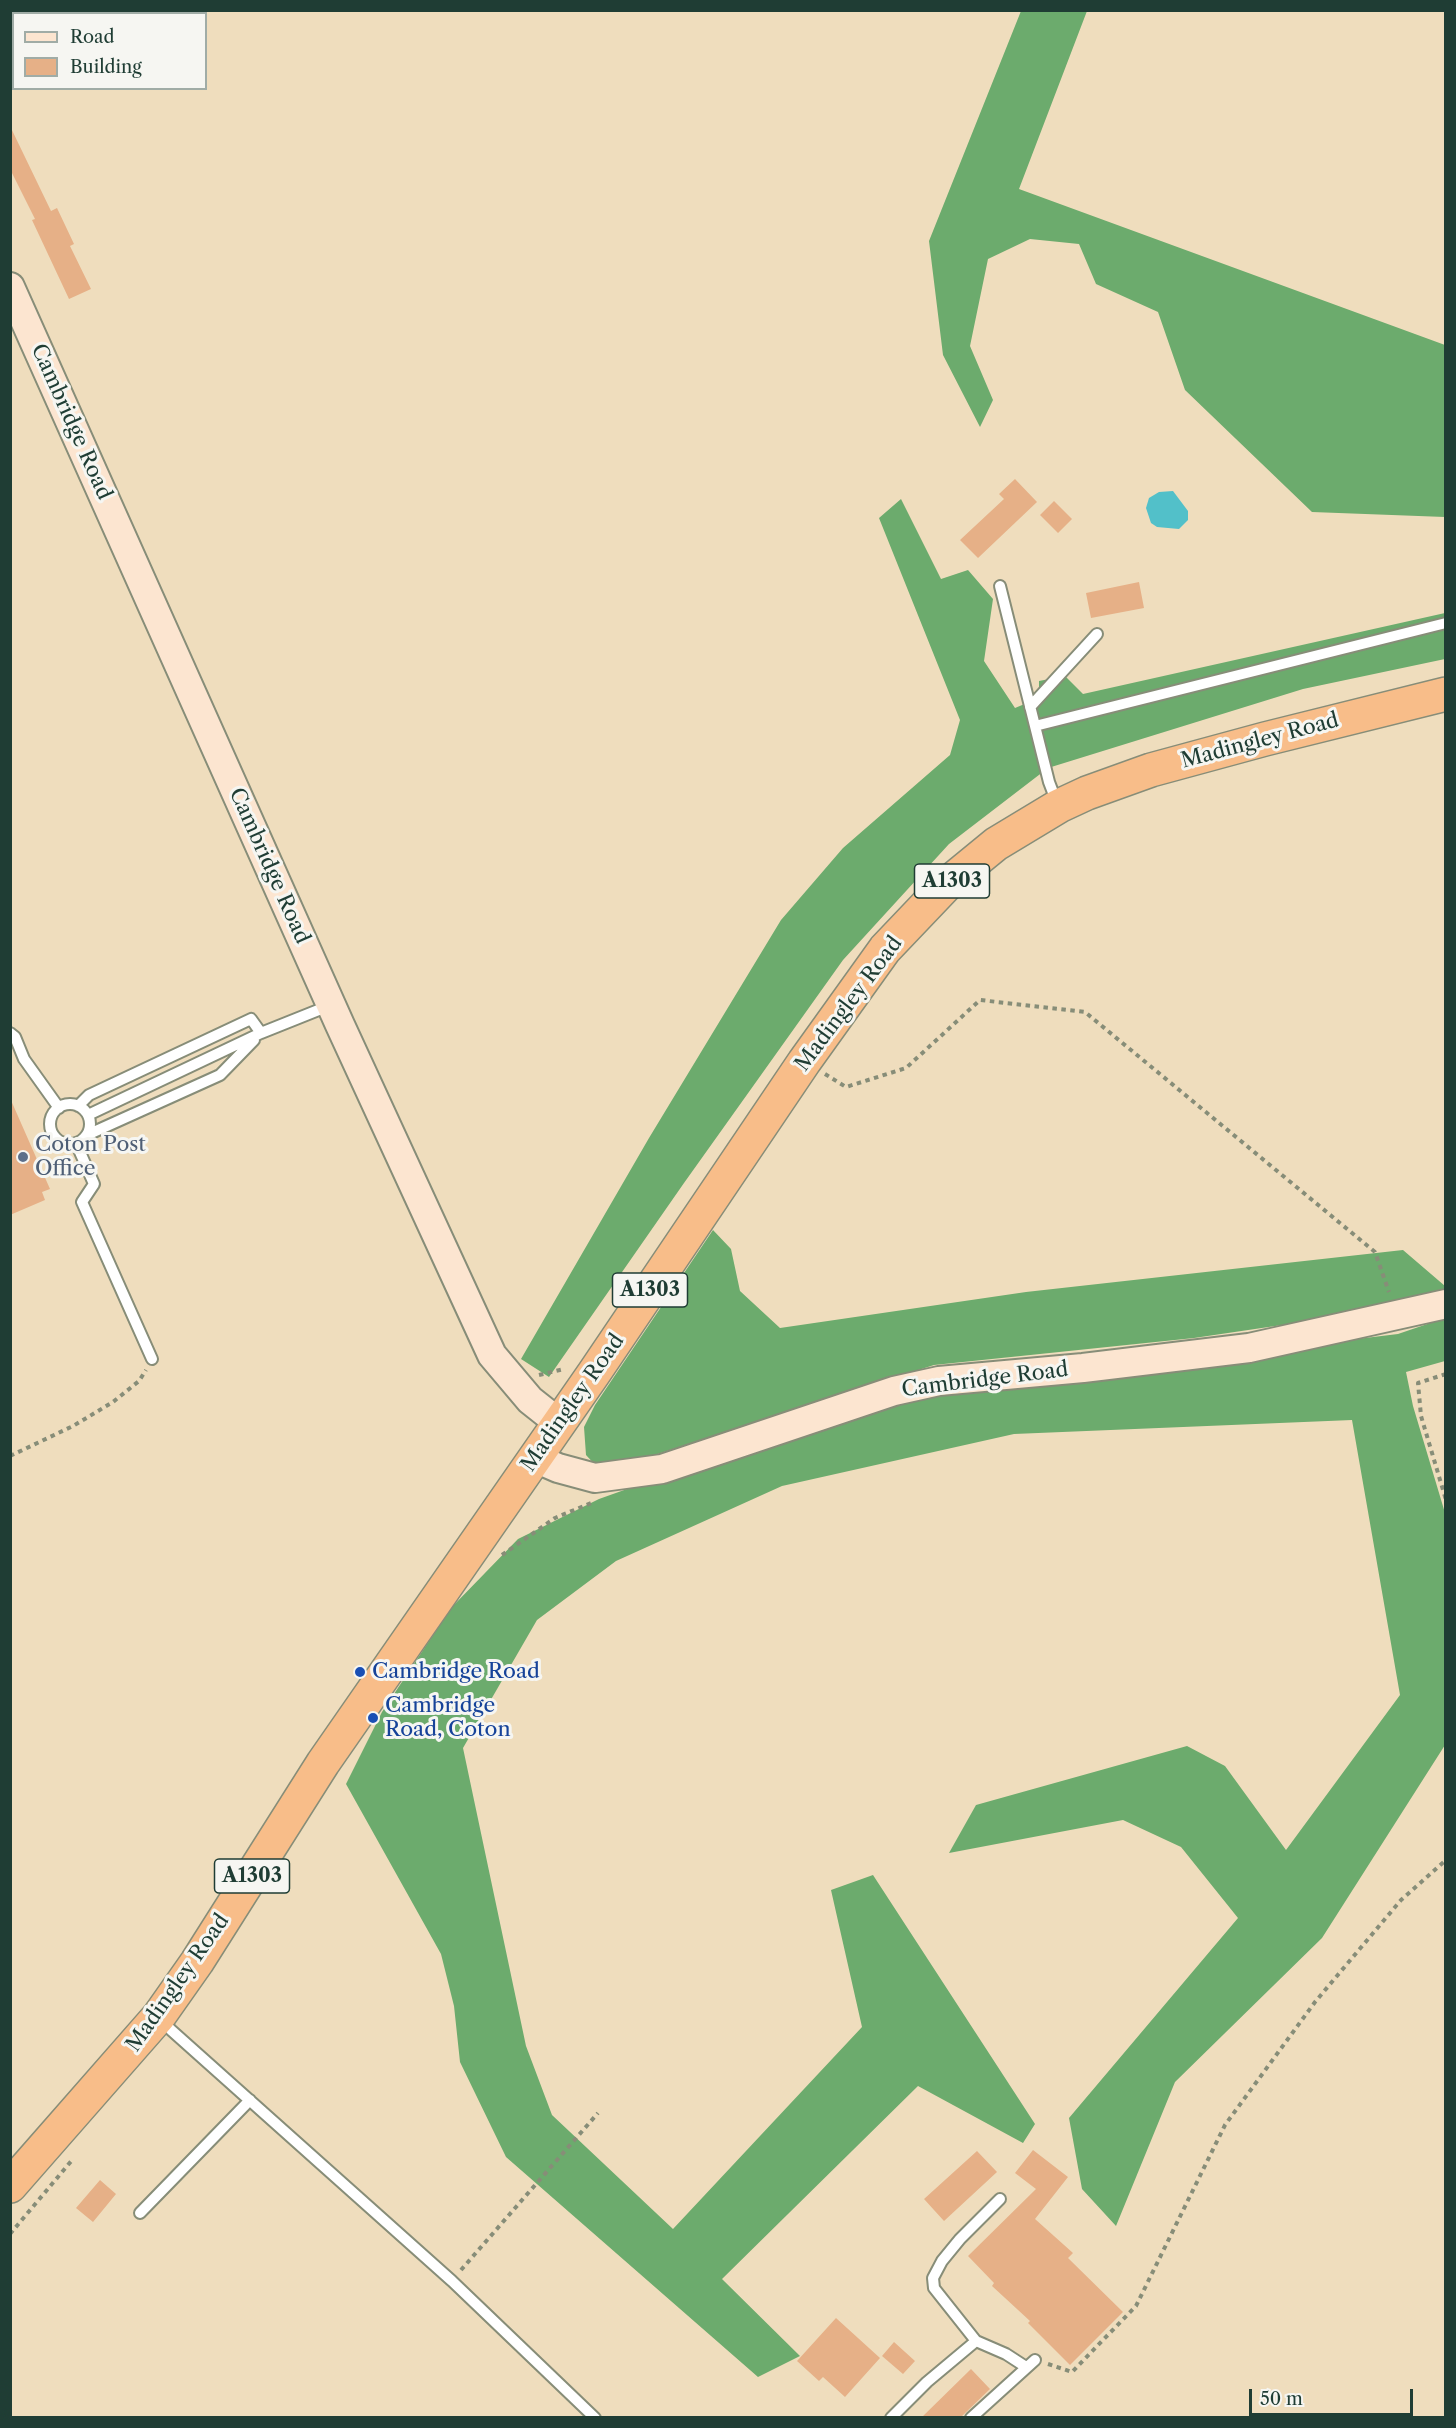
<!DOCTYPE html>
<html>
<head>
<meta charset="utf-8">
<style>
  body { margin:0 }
  #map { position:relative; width:1456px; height:2428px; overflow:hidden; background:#efddbd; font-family:"Libre Caslon Text",serif }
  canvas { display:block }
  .frame { position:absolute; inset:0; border:12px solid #1f3d34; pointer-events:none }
  .legend { position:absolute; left:12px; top:12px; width:195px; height:78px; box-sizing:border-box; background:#f6f6f2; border:2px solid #a0aca6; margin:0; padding:8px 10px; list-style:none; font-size:18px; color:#1f3d34 }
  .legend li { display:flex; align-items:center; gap:12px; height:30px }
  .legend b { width:30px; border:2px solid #a0aca6 }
  .scale { position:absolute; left:1249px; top:2389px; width:164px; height:27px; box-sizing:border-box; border:3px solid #1f3d34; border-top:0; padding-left:8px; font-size:18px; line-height:21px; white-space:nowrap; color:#1f3d34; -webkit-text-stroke:4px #f6f6f2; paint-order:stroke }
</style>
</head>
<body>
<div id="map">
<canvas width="1456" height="2428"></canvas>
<div class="frame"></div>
<ul class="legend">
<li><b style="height:8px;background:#fce5d0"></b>Road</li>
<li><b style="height:16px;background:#e6b087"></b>Building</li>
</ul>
<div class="scale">50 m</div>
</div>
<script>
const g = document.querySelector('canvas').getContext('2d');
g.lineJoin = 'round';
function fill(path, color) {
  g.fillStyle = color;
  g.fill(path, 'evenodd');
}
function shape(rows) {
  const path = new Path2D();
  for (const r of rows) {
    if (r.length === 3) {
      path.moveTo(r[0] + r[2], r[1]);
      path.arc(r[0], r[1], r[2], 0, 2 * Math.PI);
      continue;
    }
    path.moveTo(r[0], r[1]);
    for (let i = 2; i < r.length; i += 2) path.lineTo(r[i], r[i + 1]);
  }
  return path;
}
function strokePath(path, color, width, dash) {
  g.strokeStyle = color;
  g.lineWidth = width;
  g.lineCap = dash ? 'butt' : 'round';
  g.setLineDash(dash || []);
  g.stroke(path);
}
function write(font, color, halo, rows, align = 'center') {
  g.font = font + ' "Libre Caslon Text",serif';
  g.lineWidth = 6;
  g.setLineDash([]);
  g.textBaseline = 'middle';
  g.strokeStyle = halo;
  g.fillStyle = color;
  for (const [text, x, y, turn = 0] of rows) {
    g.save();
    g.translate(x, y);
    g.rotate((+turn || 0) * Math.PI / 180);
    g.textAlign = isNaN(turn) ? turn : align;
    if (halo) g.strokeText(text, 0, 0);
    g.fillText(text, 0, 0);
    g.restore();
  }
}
fill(shape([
  [1021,11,1087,11,1019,189,1445,345,1445,517,1312,512,1185,390,1158,312,1096,284,1079,244,1030,239,988,259,970,346,993,400,980,427,943,355,929,241],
  [901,499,941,579,968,570,993,599,984,661,1015,708,1039,698,1039,681,1065,676,1083,694,1445,613,1445,659,1303,689,1048,768,949,844,843,960,684,1183,549,1377,521,1359,649,1138,781,920,843,848,950,755,960,720,879,518],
  [713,1230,731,1249,740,1291,780,1328,1026,1292,1403,1250,1445,1286,1445,1298,1431,1303,1194,1338,934,1365,639,1460,598,1468,586,1455,584,1427,595,1405],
  [1445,1318,1445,1361,1406,1372,1413,1406,1445,1513,1445,1745,1322,1938,1175,2082,1116,2226,1082,2189,1069,2118,1238,1918,1181,1847,1123,1820,949,1853,976,1805,1187,1746,1225,1766,1286,1850,1400,1695,1352,1420,1014,1434,782,1486,616,1561,537,1620,463,1748,526,2046,552,2115,673,2229,862,2027,831,1890,873,1875,1035,2124,1023,2143,918,2086,722,2279,800,2356,758,2377,506,2157,460,2062,454,2006,441,1954,346,1784,382,1712,451,1608,518,1539,599,1499,809,1424,933,1386,1192,1359,1398,1334]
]), '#6cab6d');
fill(shape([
  [1173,491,1188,511,1188,520,1179,529,1157,527,1151,523,1146,508,1149,498,1159,492]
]), '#52c0c9');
fill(shape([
  [10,126,51,211,57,208,74,244,70,246,91,289,69,299,32,220,35,219,10,169],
  [1015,479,1037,502,978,558,960,540,1004,499,999,494],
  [1054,501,1072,519,1058,533,1040,515],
  [1139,582,1144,608,1091,618,1086,593],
  [10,1098,50,1189,42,1192,45,1200,10,1215],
  [1033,2150,1068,2177,1035,2219,1073,2253,1068,2258,1123,2312,1070,2365,1028,2323,1030,2321,992,2286,994,2283,968,2256,1036,2189,1015,2173],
  [977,2151,997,2172,944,2221,924,2199],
  [100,2180,116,2194,93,2222,76,2208],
  [836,2318,880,2358,845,2397,823,2377,819,2381,797,2361],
  [894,2342,915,2361,903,2374,882,2356],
  [971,2369,990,2389,960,2418,921,2418]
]), '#e6b087');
const lane = shape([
  [1000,586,1049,782,1057,803],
  [1030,707,1097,634],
  [1035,726,1446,623],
  [10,1033,15,1037,24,1059,59,1108],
  [70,1124,20],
  [78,1106,89,1095,251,1019,261,1033],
  [88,1115,261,1033,331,1005],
  [87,1135,220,1075,254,1040],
  [76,1143,94,1184,82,1202,152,1359],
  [162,2020,171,2030,452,2281,595,2418],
  [140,2213,250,2100],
  [976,2341,934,2288,933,2278,942,2261,960,2239,1000,2199],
  [891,2418,927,2382,976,2341,1006,2354,1026,2367],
  [971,2418,1035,2360]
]);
const secondary = shape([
  [10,287,340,1025,492,1355,530,1400,559,1423],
  [535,1458,558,1468,595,1478,662,1469,894,1391,939,1381,1083,1368,1249,1348,1446,1304]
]);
const highway = shape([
  [10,2186,159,2016,197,1962,323,1763,594,1373,804,1062,885,949,946,885,996,844,1059,806,1087,793,1151,770,1265,739,1446,694]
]);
strokePath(lane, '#878d78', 14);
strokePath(secondary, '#878d78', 32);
strokePath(highway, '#878d78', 36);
strokePath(shape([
  [825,1074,846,1087,906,1068,980,1000,1085,1012,1375,1252,1389,1292],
  [1446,1374,1418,1383,1421,1416,1446,1500],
  [539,1375,564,1369],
  [10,1456,73,1426,113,1402,139,1381,146,1370],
  [502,1555,555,1518,591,1503],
  [10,2234,73,2159],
  [461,2270,598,2113],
  [1048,2364,1072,2372,1136,2306,1225,2125,1315,2002,1401,1900,1446,1860]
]), '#878d78', 4, [4.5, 4.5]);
strokePath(lane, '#fff', 10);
strokePath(secondary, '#fce5d0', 28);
strokePath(highway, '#f8bd89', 33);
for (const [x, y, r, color] of [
  [23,1157,6,"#5c6f8a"],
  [360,1672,6,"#1a4fb4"],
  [373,1718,6,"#1a4fb4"]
]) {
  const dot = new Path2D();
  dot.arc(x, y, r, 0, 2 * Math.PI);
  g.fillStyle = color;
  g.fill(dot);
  strokePath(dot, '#f6f6f2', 2);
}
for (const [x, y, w] of [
  [952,881,75],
  [650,1290,75],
  [252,1876,75]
]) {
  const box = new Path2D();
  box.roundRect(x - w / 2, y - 17, w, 34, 4.5);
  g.fillStyle = '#f6f6f2';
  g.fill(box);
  strokePath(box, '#1f3d34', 1.5);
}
write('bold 20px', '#1f3d34', null, [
  ["A1303",952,881],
  ["A1303",650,1290],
  ["A1303",252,1876]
]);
write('21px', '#1f3d34', '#f6f6f2', [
  ["Cambridge Road",71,422,66],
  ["Madingley Road",1260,741,-15],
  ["Cambridge Road",269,866,66],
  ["Madingley Road",849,1004,-53],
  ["Cambridge Road",985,1380,-7],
  ["Madingley Road",573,1403,-55],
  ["Madingley Road",178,1983,-55]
]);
write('21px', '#4e5e75', '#f6f6f2', [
  ["Coton Post",35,1145],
  ["Office",35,1169]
], 'left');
write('21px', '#164399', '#f6f6f2', [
  ["Cambridge Road",372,1672],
  ["Cambridge",385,1706],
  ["Road, Coton",385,1730]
], 'left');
</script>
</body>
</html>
